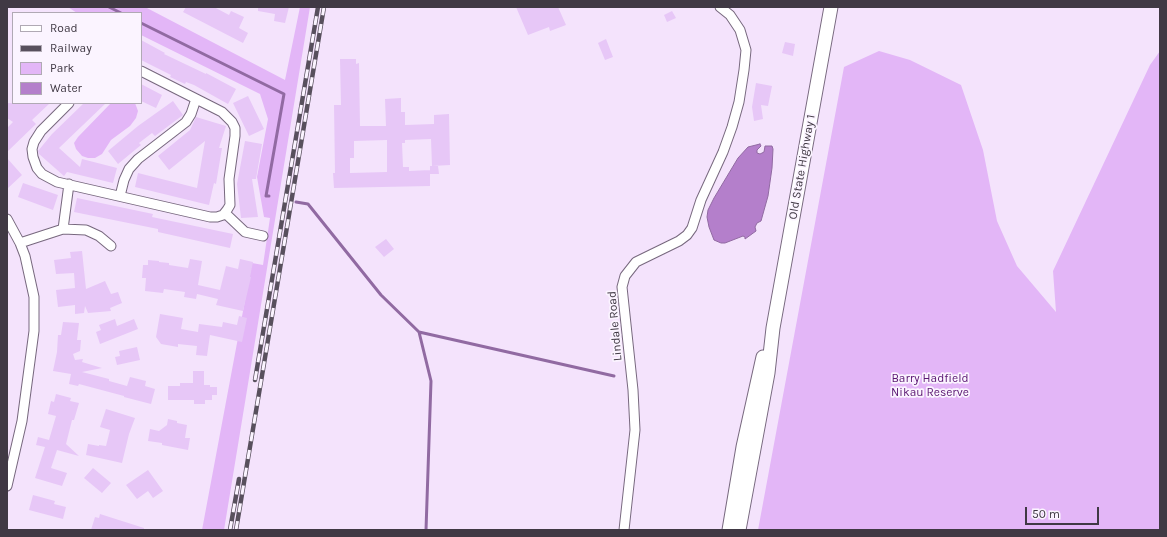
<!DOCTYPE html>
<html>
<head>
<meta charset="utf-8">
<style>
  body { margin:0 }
  #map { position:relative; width:1167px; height:537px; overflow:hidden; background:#f4e3fc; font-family:Karla,sans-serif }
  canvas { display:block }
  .frame { position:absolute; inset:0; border:8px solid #403944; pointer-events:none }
  .legend { position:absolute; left:12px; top:12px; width:130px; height:92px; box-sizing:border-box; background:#fbf4ff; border:1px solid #b0a9b4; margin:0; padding:5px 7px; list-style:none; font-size:12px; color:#403944 }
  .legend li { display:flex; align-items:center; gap:8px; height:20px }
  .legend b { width:20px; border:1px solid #b0a9b4 }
  .scale { position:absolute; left:1025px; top:507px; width:74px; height:18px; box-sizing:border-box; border:2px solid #403944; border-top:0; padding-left:5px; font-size:12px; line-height:14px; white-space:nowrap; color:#403944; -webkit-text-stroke:3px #fbf4ff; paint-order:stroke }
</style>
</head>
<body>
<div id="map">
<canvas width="1167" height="537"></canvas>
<div class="frame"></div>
<ul class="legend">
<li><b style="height:5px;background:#fff"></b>Road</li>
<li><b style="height:5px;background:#58505d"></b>Railway</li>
<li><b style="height:11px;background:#e3b6f7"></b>Park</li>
<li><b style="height:11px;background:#b47fcb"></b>Water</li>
</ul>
<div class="scale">50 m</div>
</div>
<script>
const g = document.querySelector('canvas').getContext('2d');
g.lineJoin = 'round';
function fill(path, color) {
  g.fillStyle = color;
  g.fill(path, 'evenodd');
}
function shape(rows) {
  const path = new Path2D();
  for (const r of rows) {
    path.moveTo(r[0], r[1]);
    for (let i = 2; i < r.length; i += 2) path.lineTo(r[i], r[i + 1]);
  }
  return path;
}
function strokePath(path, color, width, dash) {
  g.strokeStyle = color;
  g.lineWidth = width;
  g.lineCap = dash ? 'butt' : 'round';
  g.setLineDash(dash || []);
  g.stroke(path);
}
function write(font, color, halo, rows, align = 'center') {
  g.font = font + ' Karla,sans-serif';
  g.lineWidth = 3.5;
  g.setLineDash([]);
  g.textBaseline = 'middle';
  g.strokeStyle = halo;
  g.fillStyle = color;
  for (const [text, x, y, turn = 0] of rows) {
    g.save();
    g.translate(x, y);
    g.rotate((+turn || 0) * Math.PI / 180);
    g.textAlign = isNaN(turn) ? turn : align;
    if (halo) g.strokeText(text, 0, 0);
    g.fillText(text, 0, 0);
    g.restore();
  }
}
fill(shape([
  [68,7,145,7,285,80,300,7,310,7,224,530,202,530,252,263,263,265,270,218,264,217,257,177,268,119,260,94,141,35,141,13,77,13],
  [879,51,910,60,961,85,983,150,997,221,1017,266,1056,312,1053,271,1150,65,1160,51,1160,530,758,530,844,67],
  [111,103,135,103,138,111,136,118,130,126,111,140,102,154,95,158,88,158,82,156,76,149,74,143,78,137]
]), '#e3b6f7');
const water = shape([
  [760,144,761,146,757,150,757,153,760,154,764,152,765,146,772,146,773,149,772,168,768,196,761,221,757,223,755,227,756,231,745,239,745,237,743,236,725,243,721,243,714,240,709,227,707,217,708,210,714,198,738,158,748,147,760,144]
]);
fill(water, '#b47fcb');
strokePath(water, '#916aa2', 1);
strokePath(shape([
  [109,7,121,13],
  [141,23,284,94,266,196,269,196],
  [296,202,308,204,381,295,419,332,431,381,426,530],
  [419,332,614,376]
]), '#916aa2', 3);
fill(shape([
  [186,7,214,7,229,15,231,11,244,17,239,28,248,33,243,43,183,12],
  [258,7,289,7,285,23,274,21,275,14,258,11],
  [516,7,558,7,566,25,550,31,549,27,528,35],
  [672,11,676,18,667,22,664,15],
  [606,39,613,57,605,60,598,43],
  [141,40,165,53,164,54,206,74,206,73,236,89,228,104,194,85,186,82,185,84,170,77,171,75,141,60],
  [785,42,795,44,793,56,782,53],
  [340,59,356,59,356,64,359,63,360,126,386,126,385,99,401,98,401,112,405,112,405,125,434,124,434,115,449,114,450,165,432,166,431,139,405,140,405,143,402,143,403,167,409,167,409,171,430,170,430,186,334,188,333,173,335,173,334,105,341,105],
  [387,140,387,172,350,173,350,158,354,158,354,141],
  [756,83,772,86,768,106,761,105,763,119,754,121,752,107],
  [141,84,162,95,156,108,141,101],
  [248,96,264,129,249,136,233,103],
  [173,101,183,115,155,136,152,133,139,143,141,145,118,164,108,151,138,126],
  [7,103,50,103,32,120,36,124,7,152,7,128,13,122,7,118],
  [84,103,106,103,59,148,80,167,82,159,117,168,113,183,67,172,64,176,39,154,38,151,52,134],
  [196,117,226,126,219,148,222,148,216,184,214,183,209,205,135,187,138,173,197,188,205,141,169,170,158,156,190,130],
  [245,141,262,144,256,179,252,179,258,217,241,218,237,184],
  [7,158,22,175,7,189],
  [430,166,438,166,439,174,430,174],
  [23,183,58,195,53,210,18,197],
  [77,198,153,214,152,217,233,234,230,248,158,232,158,229,74,212],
  [386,239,394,249,384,257,375,247],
  [82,251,86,289,105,281,111,294,118,292,122,303,110,308,111,311,88,313,85,306,84,313,75,314,75,305,58,307,56,290,75,288,74,273,56,274,54,260,71,258,70,252],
  [190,259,202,261,198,285,220,290,226,266,238,269,240,259,253,262,250,277,251,277,243,311,216,305,218,299,197,294,196,299,184,297,185,292,164,289,163,293,145,291,146,278,142,278,143,265,148,265,148,260,159,261,159,262,169,263,169,265,188,268],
  [160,314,183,318,181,329,198,332,199,324,222,327,223,322,237,325,239,316,247,318,242,342,210,335,207,356,196,355,197,346,178,344,178,347,161,344,156,337],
  [115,319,117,326,134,319,138,329,100,344,96,332,101,330,99,325],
  [63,322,79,323,77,340,81,340,80,351,73,354,75,360,83,359,82,362,102,368,82,372,109,379,109,381,127,386,130,377,146,381,145,386,155,389,151,404,124,397,124,396,79,384,78,386,69,384,71,374,53,371,57,352,58,335,61,335],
  [137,347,140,360,117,365,115,357,120,356,119,351],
  [193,371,204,371,204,385,210,385,210,387,217,387,217,395,212,395,212,400,205,400,205,404,194,404,194,400,168,400,168,386,180,386,180,383,193,383],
  [56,394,71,398,70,401,79,403,74,420,72,420,66,444,79,456,57,450,51,468,67,473,62,486,35,478,45,447,36,445,38,437,49,440,56,416,48,414,51,401,54,402],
  [106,409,135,418,129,434,122,463,86,455,88,444,99,446,99,445,106,446,110,430,100,427],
  [168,419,177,421,177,423,187,425,185,438,190,438,188,450,162,445,162,443,148,441,150,429,159,431,167,425],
  [93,468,111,483,102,493,84,478],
  [148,470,163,491,153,498,148,491,137,499,126,485],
  [33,495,55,501,54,504,66,507,63,519,29,510],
  [100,514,144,528,144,530,91,530,95,517,99,518]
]), '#e7c7f7');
const street = shape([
  [69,103,41,131,34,142,32,149,33,157,37,168,42,174,57,182,210,217,217,217,223,215,227,210,230,205,229,179,235,136,235,128,232,122,222,112,141,71],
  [120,196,124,180,129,169,138,159,186,122,191,114,196,99],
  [225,213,245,232,263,236],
  [7,219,20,243,25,256,34,297,34,331,22,421,7,486],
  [63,229,69,184],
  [20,243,63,229,86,230,99,236,111,246],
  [624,530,635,430,633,390,622,287,625,276,636,262,679,241,687,235,692,228,701,200,723,152,732,127,739,102,744,70,746,50,740,30,730,15,720,7]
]);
const secondary = shape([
  [729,530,743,447,763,357],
  [739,530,768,373,773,328,831,7]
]);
strokePath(street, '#77687e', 11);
strokePath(secondary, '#77687e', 15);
strokePath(street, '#fff', 9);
strokePath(secondary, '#fff', 13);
const rail = shape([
  [255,380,318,7],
  [230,530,239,479],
  [236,530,324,7]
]);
strokePath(rail, '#58505d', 4.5);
strokePath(rail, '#fbf4ff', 3, [9]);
write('12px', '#403944', '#fbf4ff', [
  ["Old State Highway 1",802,167,-80],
  ["Lindale Road",615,326,-95]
]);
write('12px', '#5a1672', '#fbf4ff', [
  ["Barry Hadfield",930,379],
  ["Nikau Reserve",930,393]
]);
</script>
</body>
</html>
